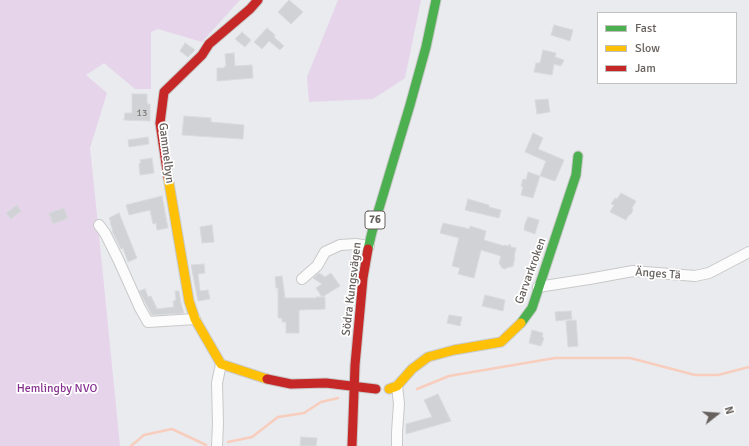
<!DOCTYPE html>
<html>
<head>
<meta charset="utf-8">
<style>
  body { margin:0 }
  #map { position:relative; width:749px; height:446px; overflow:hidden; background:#e9ebee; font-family:Signika,sans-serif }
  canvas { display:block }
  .legend { position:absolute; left:597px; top:12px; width:140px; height:72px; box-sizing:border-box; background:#fff; border:1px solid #c2c0be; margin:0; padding:5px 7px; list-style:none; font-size:12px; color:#67615d }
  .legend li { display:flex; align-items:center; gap:8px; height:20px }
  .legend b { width:20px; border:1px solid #c2c0be }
  .north { position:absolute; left:697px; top:394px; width:40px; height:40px; -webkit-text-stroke:3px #fff; paint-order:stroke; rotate:73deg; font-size:11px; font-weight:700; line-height:16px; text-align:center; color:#67615d }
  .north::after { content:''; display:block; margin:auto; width:14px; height:18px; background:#67615d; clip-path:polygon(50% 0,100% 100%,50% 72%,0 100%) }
</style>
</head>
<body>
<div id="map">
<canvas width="749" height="446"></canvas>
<ul class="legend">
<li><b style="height:5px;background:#4caf50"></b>Fast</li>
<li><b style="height:5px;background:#ffc107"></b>Slow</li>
<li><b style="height:5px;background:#c62828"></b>Jam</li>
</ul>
<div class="north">N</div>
</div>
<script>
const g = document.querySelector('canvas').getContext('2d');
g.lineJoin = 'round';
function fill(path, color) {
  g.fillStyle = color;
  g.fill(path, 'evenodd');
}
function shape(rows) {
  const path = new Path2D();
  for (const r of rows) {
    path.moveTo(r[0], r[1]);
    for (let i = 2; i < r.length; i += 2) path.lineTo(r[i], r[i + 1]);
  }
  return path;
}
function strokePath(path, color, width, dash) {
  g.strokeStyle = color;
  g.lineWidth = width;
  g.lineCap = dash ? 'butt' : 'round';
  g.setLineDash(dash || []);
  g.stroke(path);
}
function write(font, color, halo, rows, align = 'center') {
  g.font = font + ' Signika,sans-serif';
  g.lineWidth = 3.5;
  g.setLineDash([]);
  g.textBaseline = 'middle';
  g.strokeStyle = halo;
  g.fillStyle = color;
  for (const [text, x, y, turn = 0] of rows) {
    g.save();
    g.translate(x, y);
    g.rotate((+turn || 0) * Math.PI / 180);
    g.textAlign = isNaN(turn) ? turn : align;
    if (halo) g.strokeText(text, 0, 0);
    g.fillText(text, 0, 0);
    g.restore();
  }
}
fill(shape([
  [0,0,240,0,202,42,158,29,151,32,151,89,135,89,104,63,86,75,107,93,90,148,97,215,120,446,0,446],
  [338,0,421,0,405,78,373,99,309,102,307,77]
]), '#e6d4eb');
strokePath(shape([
  [417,389,449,376,555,358,630,358,695,375,718,375,749,367],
  [228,442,252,437,278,417,304,413,321,402,338,398],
  [131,446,144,435,172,429,206,445]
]), '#f8cdbd', 2.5);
const building = shape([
  [289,0,303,12,291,24,278,12,289,0],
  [554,25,573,30,570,41,551,35,554,25],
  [267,28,275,35,274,37,284,46,280,50,269,41,262,49,254,42,267,28],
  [242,32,251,40,245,47,235,39,242,32],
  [185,43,195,50,188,57,180,51,185,43],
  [543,50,556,53,555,57,564,60,561,66,554,64,552,75,534,72,536,63,540,63,543,50],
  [234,53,235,66,252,65,253,78,217,81,217,68,224,68,224,67,226,66,225,54,234,53],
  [132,94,147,94,147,104,150,104,150,121,124,120,125,113,132,113,132,94],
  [548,99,550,112,537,114,535,100,548,99],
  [184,116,211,118,211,122,244,125,243,139,182,135,184,116],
  [533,133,543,138,538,149,564,160,555,181,540,176,533,198,521,195,523,187,521,186,523,179,526,180,528,172,540,176,546,161,525,152,533,133],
  [148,137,149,144,129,147,128,140,148,137],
  [152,158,154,173,140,175,139,164,141,163,140,160,152,158],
  [621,193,636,201,632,208,633,210,631,214,629,215,626,220,610,212,614,205,611,204,615,198,617,199,621,193],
  [162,196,168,228,157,230,156,223,153,224,150,210,129,215,126,205,162,196],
  [468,199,489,205,489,207,501,210,499,218,465,210,468,199],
  [17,205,21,211,11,219,6,213,17,205],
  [64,208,68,218,53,224,49,213,64,208],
  [119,213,137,258,128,262,123,248,121,249,112,231,113,231,110,222,111,222,109,218,119,213],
  [528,217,539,220,535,234,524,230,525,224,528,217],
  [443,223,470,229,470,226,486,231,484,240,504,246,504,245,508,246,510,244,511,247,516,248,514,257,515,257,513,266,511,267,509,267,505,269,502,268,499,263,501,256,481,250,474,278,458,274,460,268,452,266,459,238,440,233,443,223],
  [212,225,214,242,202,243,200,227,212,225],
  [204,264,205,273,198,274,200,291,208,290,210,299,198,301,191,265,204,264],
  [319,273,325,277,331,273,340,286,322,297,325,297,325,309,299,310,299,333,286,333,286,322,282,322,282,318,278,318,278,288,276,288,275,277,282,276,285,298,316,298,316,297,322,297,316,288,322,284,313,278,319,273],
  [145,289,148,297,151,296,157,309,174,307,173,301,176,300,175,291,179,291,181,303,184,313,152,315,139,291,145,289],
  [485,295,505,300,503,311,482,306,485,295],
  [571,311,572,319,556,321,555,312,571,311],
  [449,315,462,317,460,326,447,323,449,315],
  [576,320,578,346,568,347,566,321,576,320],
  [532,330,543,333,542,337,544,338,541,346,529,343,532,330],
  [438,394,451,421,406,434,406,424,432,417,424,400,438,394],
  [301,437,317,438,316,446,300,446,301,437]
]);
fill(building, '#d1d2d5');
strokePath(building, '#d8dade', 1);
const street = shape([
  [99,225,105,233,118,259,140,308,148,322,195,319],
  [302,279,317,266,325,252,340,245,356,244,369,246],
  [538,287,589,279,633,271,695,276,709,273,749,252],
  [397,386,399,404,397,432,397,446],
  [217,446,218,423,217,383,221,364]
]);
const fast = shape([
  [368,249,372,232,410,105,426,47,436,0],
  [521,323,532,308,576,175,578,156]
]);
const slow = shape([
  [168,177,189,301,195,319,221,364,267,379],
  [389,389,397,386,412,369,428,357,454,350,501,342,521,323]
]);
const jam = shape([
  [168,177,160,123,164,92,202,55,209,44,250,9,258,0],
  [267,379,291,384,326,383,376,389],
  [352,446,355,365,363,278,368,249]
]);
strokePath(street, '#c9c9c9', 12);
strokePath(fast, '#c9c9c9', 11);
strokePath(slow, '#c9c9c9', 11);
strokePath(jam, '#c9c9c9', 11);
strokePath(street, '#fcfcfc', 10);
strokePath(fast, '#4caf50', 9);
strokePath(slow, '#ffc107', 9);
strokePath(jam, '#c62828', 9);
write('10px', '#827e7c', null, [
  ["13",142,113]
]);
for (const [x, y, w] of [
  [375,220,20]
]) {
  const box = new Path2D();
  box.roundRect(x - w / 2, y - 9, w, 18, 3);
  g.fillStyle = '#fff';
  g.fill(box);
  strokePath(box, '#67615d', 1);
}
write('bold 11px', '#67615d', null, [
  ["76",375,220]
]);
write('12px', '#67615d', '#fff', [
  ["Gammelbyn",166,153,83],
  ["Garvarkroken",531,271,-70],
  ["Änges Tä",658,274,4],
  ["Södra Kungsvägen",352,289,-83]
]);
write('12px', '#863390', '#fff', [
  ["Hemlingby NVO",57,389]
]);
</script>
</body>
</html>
